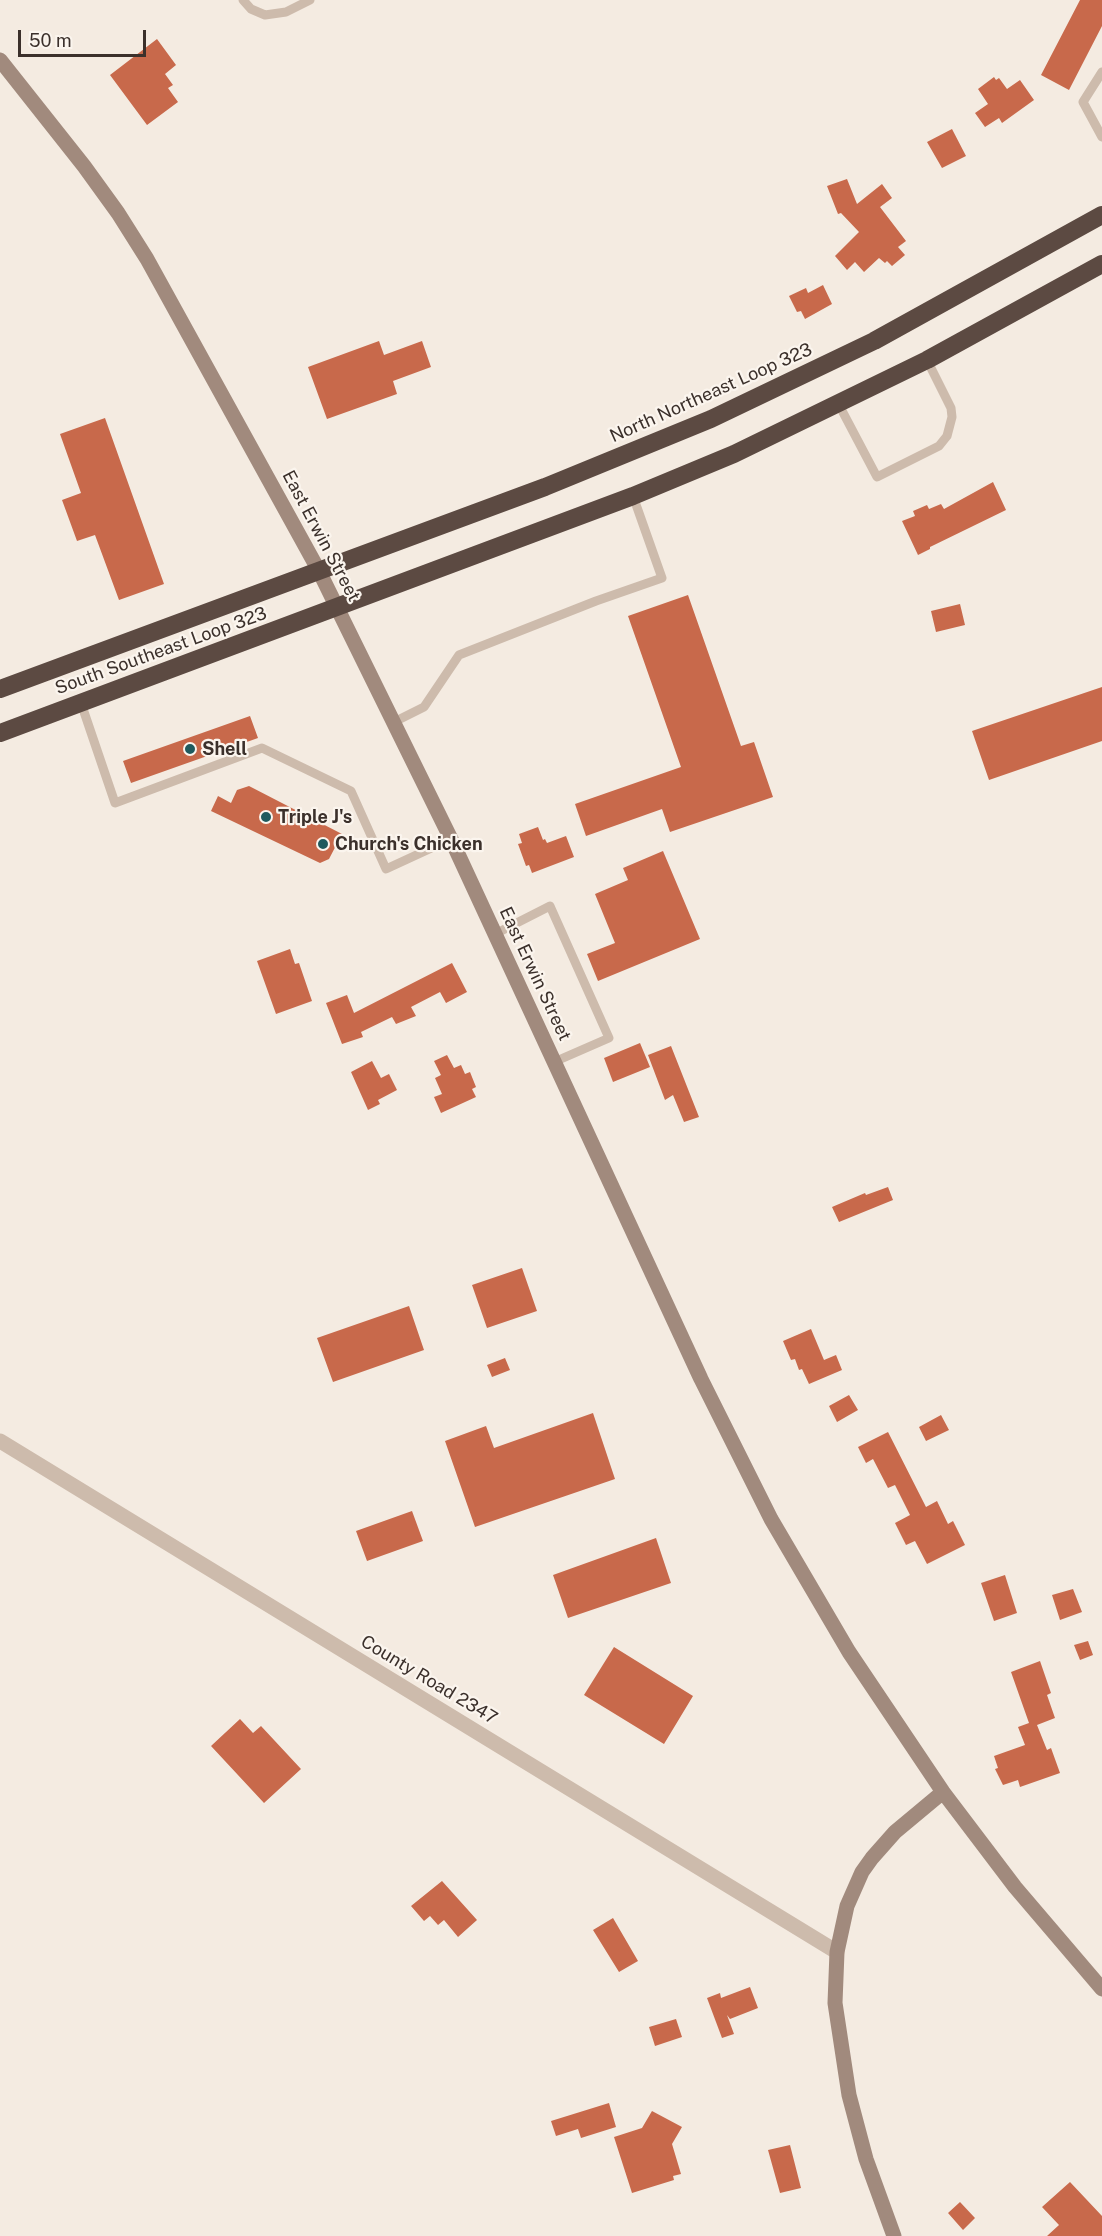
<!DOCTYPE html>
<html>
<head>
<meta charset="utf-8">
<style>
  body { margin:0 }
  #map { position:relative; width:1102px; height:2236px; overflow:hidden; background:#f4ebe1; font-family:"Public Sans",sans-serif }
  canvas { display:block }
  .scale { position:absolute; left:18px; top:30px; width:128px; height:27px; box-sizing:border-box; border:3px solid #3b302b; border-top:0; padding-left:8px; font-size:18px; line-height:21px; white-space:nowrap; color:#3b302b; -webkit-text-stroke:4px #fbf5ee; paint-order:stroke }
</style>
</head>
<body>
<div id="map">
<canvas width="1102" height="2236"></canvas>
<div class="scale">50 m</div>
</div>
<script>
const g = document.querySelector('canvas').getContext('2d');
g.lineJoin = 'round';
function fill(path, color) {
  g.fillStyle = color;
  g.fill(path, 'evenodd');
}
function shape(rows) {
  const path = new Path2D();
  for (const r of rows) {
    path.moveTo(r[0], r[1]);
    for (let i = 2; i < r.length; i += 2) path.lineTo(r[i], r[i + 1]);
  }
  return path;
}
function strokePath(path, color, width, dash) {
  g.strokeStyle = color;
  g.lineWidth = width;
  g.lineCap = dash ? 'butt' : 'round';
  g.setLineDash(dash || []);
  g.stroke(path);
}
function write(font, color, halo, rows, align = 'center') {
  g.font = font + ' "Public Sans",sans-serif';
  g.lineWidth = 4.5;
  g.setLineDash([]);
  g.textBaseline = 'middle';
  g.strokeStyle = halo;
  g.fillStyle = color;
  for (const [text, x, y, turn = 0] of rows) {
    g.save();
    g.translate(x, y);
    g.rotate((+turn || 0) * Math.PI / 180);
    g.textAlign = isNaN(turn) ? turn : align;
    if (halo) g.strokeText(text, 0, 0);
    g.fillText(text, 0, 0);
    g.restore();
  }
}
fill(shape([
  [1080,0,1102,0,1102,26,1069,90,1041,75],
  [157,39,176,65,165,74,173,85,168,88,178,102,147,125,110,75],
  [994,77,996,80,999,78,1007,89,1020,80,1034,100,1002,123,999,118,985,127,975,113,988,104,978,89],
  [952,129,966,156,942,168,927,142],
  [847,179,857,204,882,184,892,198,880,207,906,241,898,247,905,255,892,266,887,261,885,263,879,258,864,272,855,262,847,270,835,256,859,232,841,213,838,214,827,186],
  [823,285,832,304,805,319,801,311,797,312,789,296,806,288,808,293],
  [379,341,384,355,422,341,431,367,393,381,397,394,327,419,308,367],
  [105,418,164,584,119,600,95,535,77,541,62,500,81,493,60,434],
  [993,482,1006,510,930,547,930,549,918,555,902,521,915,516,913,511,927,505,929,509,941,504,944,509],
  [688,595,741,746,754,742,773,797,670,832,662,809,586,836,575,804,681,767,628,616],
  [960,604,965,625,936,632,931,611],
  [1102,687,1102,741,989,780,972,731],
  [250,716,258,738,131,783,123,761],
  [249,786,342,834,329,859,320,863,211,811,218,796,231,803,237,790],
  [538,827,543,840,545,839,547,843,566,836,574,857,532,873,529,865,526,866,518,844,522,843,519,834],
  [663,851,700,939,598,981,587,954,615,943,595,894,628,880,623,868],
  [290,949,295,964,299,963,312,1001,276,1014,257,961],
  [452,963,467,992,446,1003,440,992,411,1007,416,1016,396,1024,392,1017,361,1032,363,1037,342,1044,326,1003,347,995,354,1013],
  [640,1043,650,1067,613,1082,604,1058],
  [671,1046,699,1117,684,1122,673,1095,665,1100,648,1055],
  [447,1055,454,1068,461,1065,465,1074,470,1072,476,1087,472,1089,476,1097,441,1113,434,1097,442,1094,435,1078,441,1075,434,1061],
  [372,1061,381,1078,389,1074,397,1090,378,1100,380,1104,368,1110,351,1072],
  [888,1187,893,1200,839,1222,832,1207,865,1193,866,1195],
  [522,1268,537,1311,487,1328,472,1285],
  [409,1306,424,1350,333,1382,317,1338],
  [811,1329,824,1360,836,1355,842,1370,809,1384,802,1369,799,1370,795,1359,791,1360,783,1341],
  [505,1358,510,1370,492,1377,487,1365],
  [849,1395,858,1410,837,1422,829,1406],
  [593,1413,615,1479,475,1527,445,1441,486,1426,494,1448],
  [941,1415,949,1430,926,1441,919,1427],
  [888,1432,926,1507,937,1501,948,1524,953,1521,965,1545,927,1564,915,1541,906,1545,895,1523,910,1515,895,1485,888,1488,873,1459,866,1463,858,1447],
  [412,1511,423,1541,367,1561,356,1531],
  [656,1538,671,1583,568,1618,553,1575],
  [1005,1575,1017,1613,994,1621,981,1583],
  [1073,1589,1082,1612,1060,1620,1052,1595],
  [1088,1641,1093,1655,1080,1660,1074,1645],
  [614,1647,693,1696,664,1744,584,1695],
  [1040,1661,1051,1693,1047,1695,1055,1718,1037,1725,1047,1750,1051,1748,1060,1773,1020,1787,1018,1780,1003,1785,995,1769,998,1768,994,1756,1025,1745,1018,1727,1029,1723,1011,1672],
  [240,1719,253,1733,261,1726,301,1769,264,1803,211,1746],
  [442,1881,477,1920,458,1937,444,1920,438,1925,430,1916,424,1921,411,1906],
  [613,1918,638,1961,619,1972,593,1930],
  [750,1987,758,2008,730,2019,727,2015,734,2034,722,2038,707,1998,720,1993,721,1998],
  [676,2019,682,2037,655,2046,649,2027],
  [609,2103,616,2127,581,2138,578,2129,556,2136,551,2121],
  [652,2111,682,2127,672,2144,681,2174,673,2176,674,2180,632,2193,614,2137,642,2128],
  [790,2145,801,2188,780,2193,768,2150],
  [1070,2182,1102,2216,1102,2236,1047,2236,1059,2225,1042,2207],
  [960,2202,975,2218,963,2230,948,2213]
]), '#c8694b');
strokePath(shape([
  [243,0,251,9,265,15,286,12,310,0],
  [1102,72,1083,102,1102,137],
  [838,403,877,477,939,446,947,436,952,417,951,408,927,360],
  [81,703,115,803,262,748,351,791,386,869,451,839],
  [394,722,424,707,459,655,596,601,662,578,633,496],
  [495,934,550,906,609,1038,554,1062]
]), '#cdbbac', 9);
strokePath(shape([
  [0,1441,837,1952]
]), '#cdbbac', 15);
strokePath(shape([
  [0,60,84,166,118,213,147,259,319,571,451,839,701,1379,771,1519,849,1652,943,1792,1015,1887,1102,1989],
  [894,2236,866,2159,849,2095,835,2003,837,1952,847,1906,862,1872,872,1858,895,1832,943,1792]
]), '#a18a7d', 15);
strokePath(shape([
  [0,689,545,487,711,419,874,341,1102,215],
  [0,733,633,496,734,454,927,360,1102,264]
]), '#5c4a42', 18);
for (const [x, y, r, color] of [
  [190,749,6,"#1f5a5e"],
  [266,817,6,"#1f5a5e"],
  [323,844,6,"#1f5a5e"]
]) {
  const dot = new Path2D();
  dot.arc(x, y, r, 0, 2 * Math.PI);
  g.fillStyle = color;
  g.fill(dot);
  strokePath(dot, '#fbf5ee', 2);
}
write('18px', '#3b302b', '#fbf5ee', [
  ["North Northeast Loop 323",711,393,-24],
  ["East Erwin Street",321,536,62],
  ["South Southeast Loop 323",161,651,-20],
  ["East Erwin Street",535,974,65],
  ["County Road 2347",429,1680,31]
]);
write('bold 18px', '#3b302b', '#fbf5ee', [
  ["Shell",202,749],
  ["Triple J's",278,817],
  ["Church's Chicken",335,844]
], 'left');
</script>
</body>
</html>
